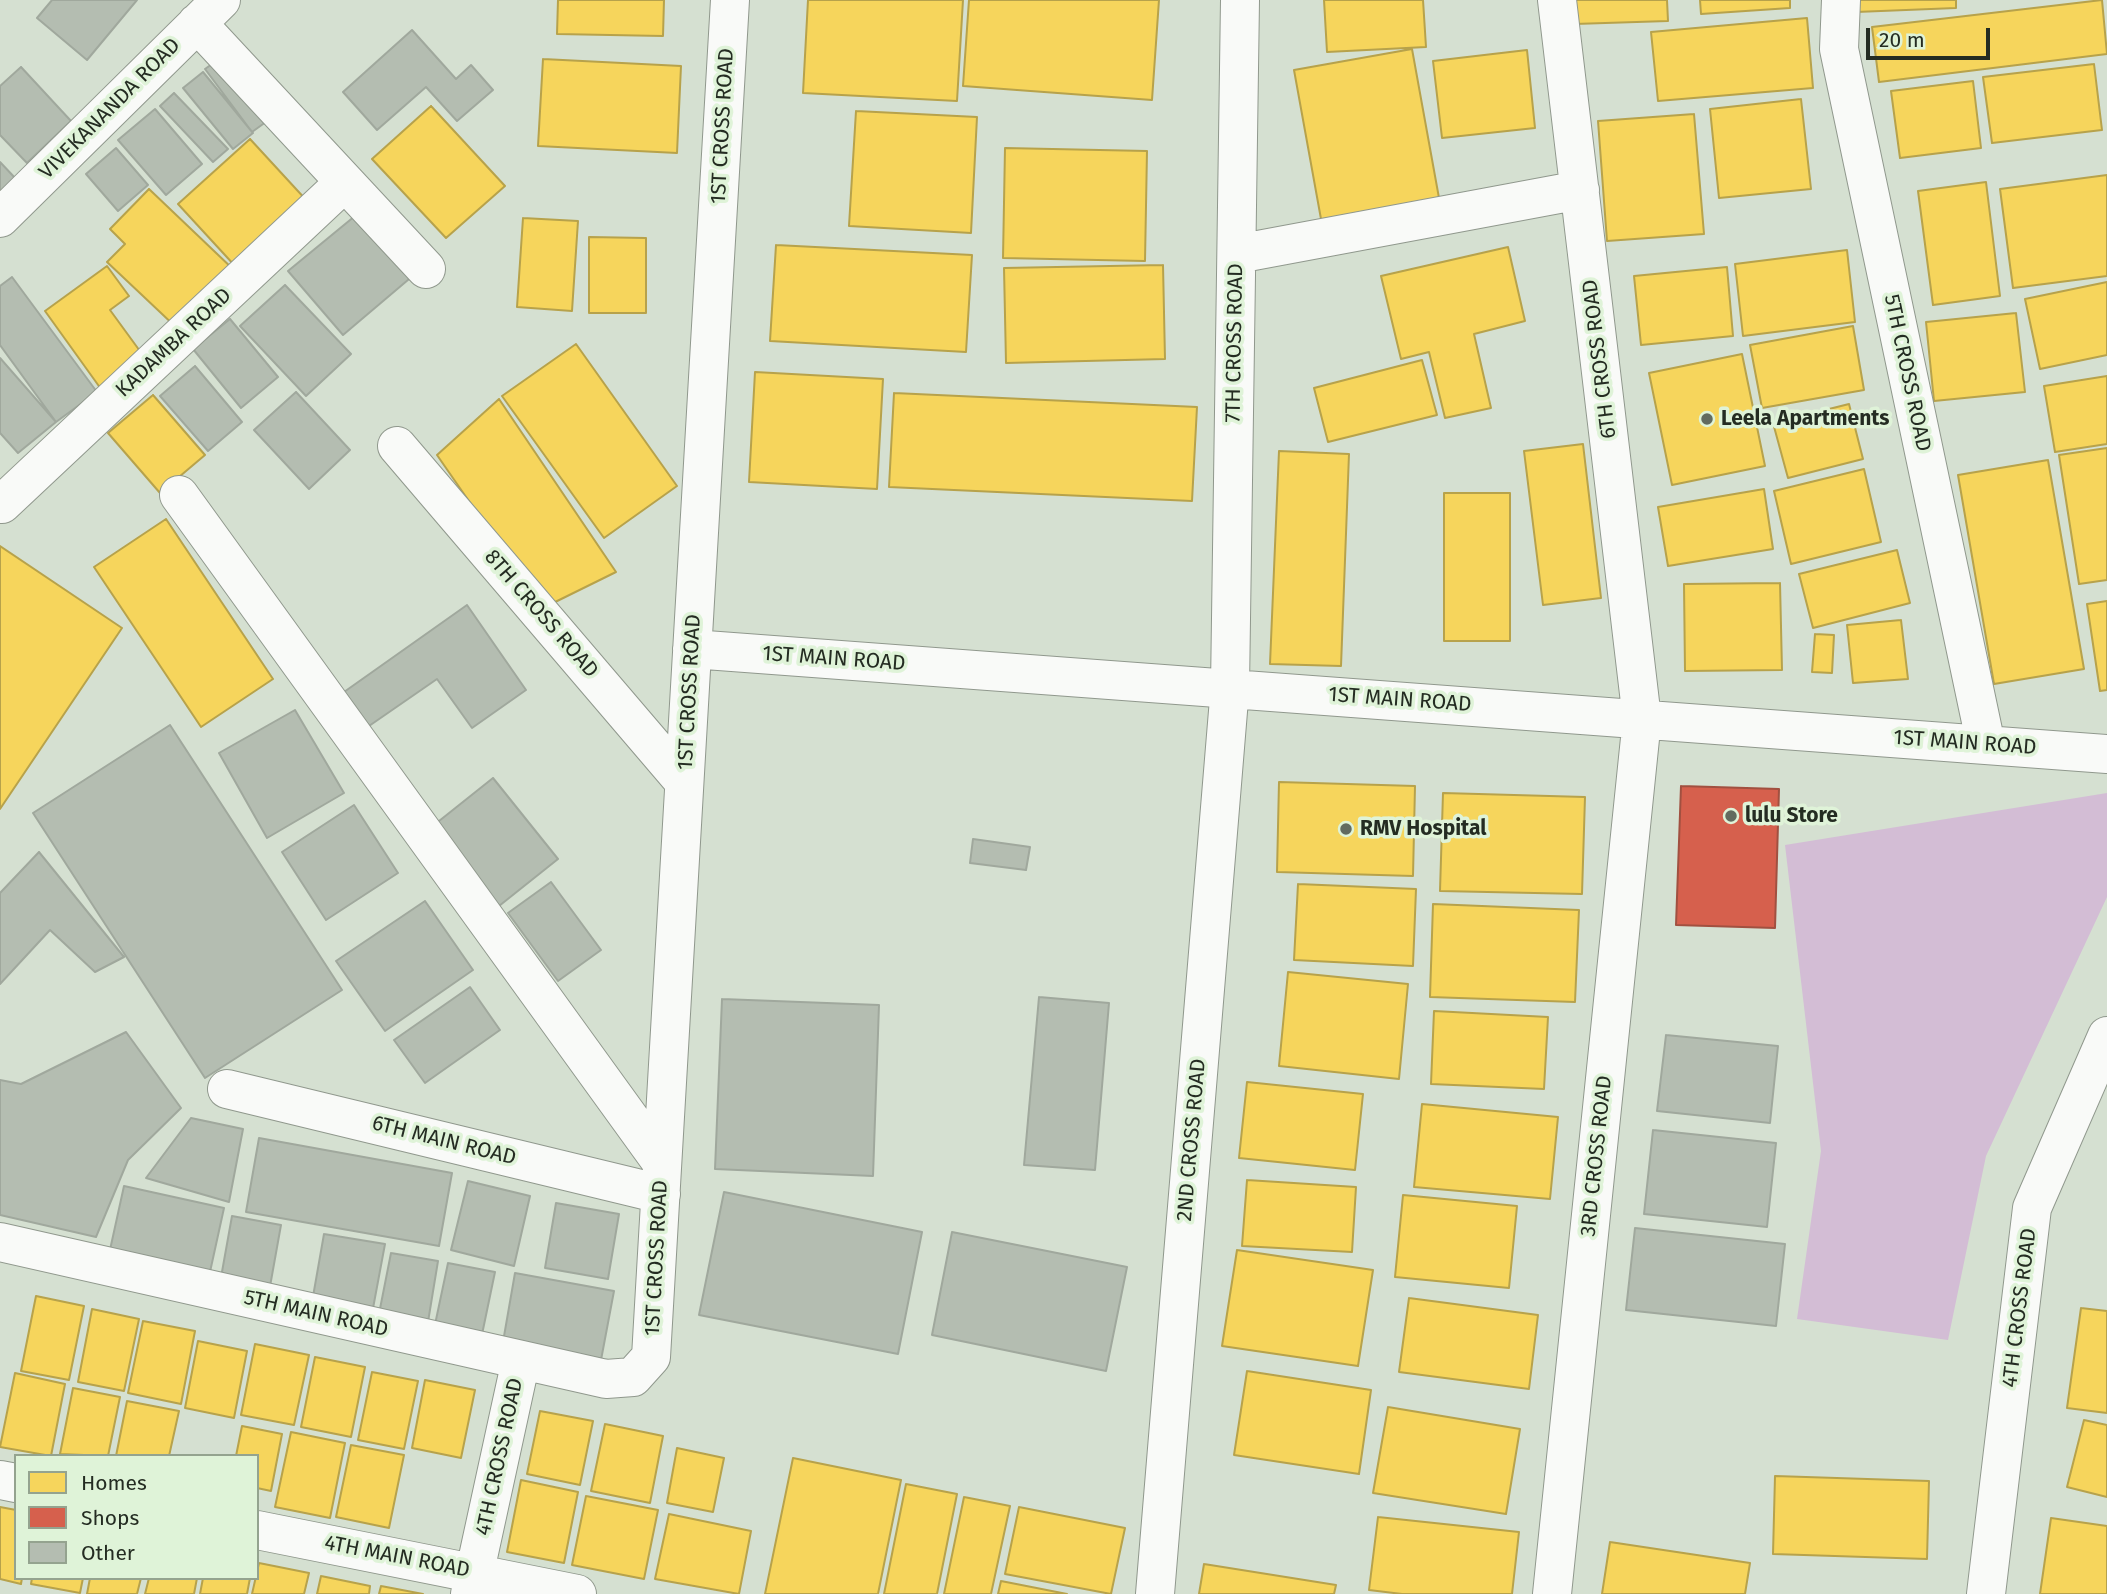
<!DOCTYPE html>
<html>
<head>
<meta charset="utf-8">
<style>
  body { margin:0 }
  #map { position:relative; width:2107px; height:1594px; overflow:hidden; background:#d5e0d1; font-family:"Fira Sans",sans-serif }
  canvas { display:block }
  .legend { position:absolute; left:14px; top:1454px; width:245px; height:126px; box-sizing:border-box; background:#dff3d8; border:2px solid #94a38f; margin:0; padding:9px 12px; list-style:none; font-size:21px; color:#242c22 }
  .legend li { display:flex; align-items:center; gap:14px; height:35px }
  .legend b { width:35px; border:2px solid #94a38f }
  .scale { position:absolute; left:1866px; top:28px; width:124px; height:32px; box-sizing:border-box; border:4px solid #242c22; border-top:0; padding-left:9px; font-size:21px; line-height:24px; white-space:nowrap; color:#242c22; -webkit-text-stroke:5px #dff3d8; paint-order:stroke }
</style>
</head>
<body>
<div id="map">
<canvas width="2107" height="1594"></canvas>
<ul class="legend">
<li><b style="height:19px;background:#f6d55c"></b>Homes</li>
<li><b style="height:19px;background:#d6604d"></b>Shops</li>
<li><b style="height:19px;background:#b4bdb1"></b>Other</li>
</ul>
<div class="scale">20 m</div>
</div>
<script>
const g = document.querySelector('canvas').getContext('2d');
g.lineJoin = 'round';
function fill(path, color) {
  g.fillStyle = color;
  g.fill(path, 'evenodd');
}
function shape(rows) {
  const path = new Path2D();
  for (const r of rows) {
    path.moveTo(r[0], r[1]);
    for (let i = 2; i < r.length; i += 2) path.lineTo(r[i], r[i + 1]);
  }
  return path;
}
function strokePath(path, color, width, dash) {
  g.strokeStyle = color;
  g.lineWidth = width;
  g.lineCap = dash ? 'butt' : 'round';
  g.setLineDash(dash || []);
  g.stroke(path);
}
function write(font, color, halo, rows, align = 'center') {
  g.font = font + ' "Fira Sans",sans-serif';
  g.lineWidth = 7;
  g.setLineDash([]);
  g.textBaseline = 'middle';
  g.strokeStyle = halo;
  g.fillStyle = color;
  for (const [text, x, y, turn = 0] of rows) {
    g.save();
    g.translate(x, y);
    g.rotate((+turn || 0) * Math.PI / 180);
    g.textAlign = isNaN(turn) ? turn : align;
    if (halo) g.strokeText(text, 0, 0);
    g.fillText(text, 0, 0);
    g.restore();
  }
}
fill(shape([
  [2107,793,2107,897,1986,1156,1948,1340,1797,1319,1821,1151,1785,845]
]), '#d3bdd5');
const homes = shape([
  [558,0,664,0,663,36,557,34,558,0],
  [808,0,963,0,957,101,803,93,808,0],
  [969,0,1159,0,1152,100,963,86,969,0],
  [1324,0,1423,0,1426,47,1327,52,1324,0],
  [1573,0,1667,0,1668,21,1574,24,1573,0],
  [1700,0,1790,0,1790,8,1701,14,1700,0],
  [1855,0,1956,0,1956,8,1856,12,1855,0],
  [2102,0,2107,54,1879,82,1872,27,2102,0],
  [1807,18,1813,88,1658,101,1651,32,1807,18],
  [1412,49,1441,209,1323,230,1294,70,1412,49],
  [1527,50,1535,128,1442,138,1433,61,1527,50],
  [543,59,681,66,677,153,538,146,543,59],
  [2094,64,2102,130,1992,143,1983,77,2094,64],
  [1973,81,1981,148,1900,158,1891,91,1973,81],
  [1801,99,1811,189,1719,198,1710,109,1801,99],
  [431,106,505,186,446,238,372,159,431,106],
  [856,111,977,117,971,233,849,226,856,111],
  [1694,114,1704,234,1607,241,1598,121,1694,114],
  [250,139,308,202,236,267,178,204,250,139],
  [1005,148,1147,151,1145,261,1003,258,1005,148],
  [2107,175,2107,276,2013,288,2000,189,2107,175],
  [1986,182,2000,296,1933,305,1918,191,1986,182],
  [149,189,235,271,179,330,107,262,125,244,110,229,149,189],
  [523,218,578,221,572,311,517,307,523,218],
  [589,237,646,238,646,313,589,313,589,237],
  [776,245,972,255,966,352,770,341,776,245],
  [1508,247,1525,321,1474,334,1491,408,1445,418,1429,352,1401,359,1381,276,1508,247],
  [1847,250,1855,322,1743,336,1735,264,1847,250],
  [1163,265,1165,359,1006,363,1004,268,1163,265],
  [107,266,129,296,110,310,145,358,101,389,45,311,107,266],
  [1727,267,1733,336,1641,345,1634,276,1727,267],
  [2107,282,2107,355,2040,369,2025,299,2107,282],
  [2016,313,2025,392,1934,401,1926,322,2016,313],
  [1853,326,1864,390,1762,408,1750,345,1853,326],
  [576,344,677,486,604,538,502,396,576,344],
  [1742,354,1765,466,1672,485,1649,373,1742,354],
  [1422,360,1437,415,1328,442,1314,388,1422,360],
  [755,372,883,379,877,489,749,482,755,372],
  [2107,376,2107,444,2055,452,2044,386,2107,376],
  [894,393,1197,407,1192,501,889,487,894,393],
  [153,395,205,455,160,493,108,433,153,395],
  [499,399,616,572,543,608,437,455,499,399],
  [1849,404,1863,459,1788,478,1773,423,1849,404],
  [1583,444,1601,598,1543,605,1524,451,1583,444],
  [2107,448,2107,580,2079,584,2059,455,2107,448],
  [1279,451,1349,454,1341,666,1270,664,1279,451],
  [2048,460,2084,669,1994,684,1958,475,2048,460],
  [1864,469,1881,542,1791,564,1774,491,1864,469],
  [1764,489,1773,549,1668,566,1658,507,1764,489],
  [1444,493,1510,493,1510,641,1444,641,1444,493],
  [166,519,273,679,201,727,94,567,166,519],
  [0,546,122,628,0,809,0,546],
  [1897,550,1910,603,1813,628,1799,574,1897,550],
  [1780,583,1782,670,1685,671,1684,584,1780,583],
  [2107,601,2107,690,2100,691,2087,604,2107,601],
  [1901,620,1908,679,1853,683,1847,625,1901,620],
  [1815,634,1834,635,1832,673,1812,672,1815,634],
  [1279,782,1415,786,1413,876,1277,872,1279,782],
  [1443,793,1585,797,1582,894,1440,891,1443,793],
  [1298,884,1416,889,1413,966,1294,960,1298,884],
  [1433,904,1579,910,1575,1002,1430,997,1433,904],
  [1288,972,1408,984,1399,1079,1279,1066,1288,972],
  [1434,1011,1548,1017,1544,1089,1431,1084,1434,1011],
  [1247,1082,1363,1094,1355,1170,1239,1158,1247,1082],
  [1422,1104,1558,1117,1550,1199,1414,1187,1422,1104],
  [1247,1180,1356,1187,1352,1252,1242,1246,1247,1180],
  [1403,1195,1517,1206,1509,1288,1395,1277,1403,1195],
  [1237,1250,1373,1270,1358,1366,1222,1346,1237,1250],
  [36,1296,84,1306,69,1380,21,1371,36,1296],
  [1409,1298,1538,1315,1529,1389,1399,1372,1409,1298],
  [2081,1308,2107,1311,2107,1413,2067,1408,2081,1308],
  [92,1309,139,1319,124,1391,78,1382,92,1309],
  [143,1321,195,1331,181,1404,128,1393,143,1321],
  [198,1341,247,1351,234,1418,185,1408,198,1341],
  [255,1344,309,1355,294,1425,241,1415,255,1344],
  [315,1357,365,1367,351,1437,301,1427,315,1357],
  [1247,1371,1371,1390,1359,1474,1234,1455,1247,1371],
  [372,1372,418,1381,404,1449,358,1440,372,1372],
  [15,1373,65,1384,51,1456,0,1447,15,1373],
  [425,1380,475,1390,461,1458,412,1448,425,1380],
  [73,1388,120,1397,108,1456,60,1454,73,1388],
  [127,1401,179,1411,169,1456,116,1456,127,1401],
  [1388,1407,1520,1429,1506,1514,1373,1493,1388,1407],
  [540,1411,593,1421,580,1485,527,1474,540,1411],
  [2084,1420,2107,1425,2107,1497,2067,1487,2084,1420],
  [605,1424,663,1436,650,1503,591,1491,605,1424],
  [242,1426,282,1434,271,1491,257,1488,257,1456,236,1456,242,1426],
  [291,1432,345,1443,330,1518,275,1507,291,1432],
  [351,1445,404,1455,389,1528,336,1517,351,1445],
  [677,1448,724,1458,713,1512,667,1503,677,1448],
  [793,1458,901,1480,878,1594,765,1594,793,1458],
  [1775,1476,1929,1481,1927,1559,1773,1554,1775,1476],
  [521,1480,578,1492,564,1563,507,1552,521,1480],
  [906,1484,957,1494,937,1594,884,1594,906,1484],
  [586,1496,658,1510,644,1579,572,1565,586,1496],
  [964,1497,1010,1506,991,1594,944,1594,964,1497],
  [0,1507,16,1510,16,1578,22,1578,21,1584,0,1579,0,1507],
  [1019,1507,1125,1528,1111,1594,1005,1574,1019,1507],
  [669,1514,751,1531,739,1594,655,1579,669,1514],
  [1378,1517,1519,1532,1512,1594,1402,1594,1369,1590,1378,1517],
  [2051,1518,2107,1526,2107,1594,2040,1594,2051,1518],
  [1610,1542,1750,1563,1745,1594,1602,1594,1610,1542],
  [259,1563,309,1573,304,1594,252,1594,259,1563],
  [1204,1564,1336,1585,1334,1594,1199,1594,1204,1564],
  [321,1576,370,1586,369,1594,317,1594,321,1576],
  [32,1578,83,1578,80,1593,31,1584,32,1578],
  [90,1578,141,1578,137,1594,87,1594,90,1578],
  [149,1578,197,1578,194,1594,145,1594,149,1578],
  [203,1578,250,1578,247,1594,200,1594,203,1578],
  [1001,1581,1067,1594,998,1594,1001,1581],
  [381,1586,423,1594,379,1594,381,1586]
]);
fill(homes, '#f6d55c');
strokePath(homes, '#b7a24b', 2);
const shops = shape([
  [1681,786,1779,789,1775,928,1676,925,1681,786]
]);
fill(shops, '#d6604d');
strokePath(shops, '#a15040', 2);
const building = shape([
  [52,0,137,0,87,60,37,18,52,0],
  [412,30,456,79,471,65,493,90,457,121,426,87,377,130,343,92,412,30],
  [223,56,270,119,252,132,205,69,223,56],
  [21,67,71,121,27,163,0,135,0,86,21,67],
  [203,72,253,133,233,149,183,88,203,72],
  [174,93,228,149,213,162,160,106,174,93],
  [155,109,202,164,166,195,118,140,155,109],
  [116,148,148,185,118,211,86,174,116,148],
  [0,162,16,179,0,194,0,162],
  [361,211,415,274,343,335,288,271,361,211],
  [12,277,97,392,56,422,0,345,0,286,12,277],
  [285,285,351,354,306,396,240,326,285,285],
  [230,319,278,377,241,408,193,349,230,319],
  [0,358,56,422,18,453,0,433,0,358],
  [195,366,242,422,208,451,160,396,195,366],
  [296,392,350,450,309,489,254,430,296,392],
  [467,605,526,690,472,728,437,679,369,726,344,692,467,605],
  [295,710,344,793,267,838,219,753,295,710],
  [170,725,342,990,205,1078,33,813,170,725],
  [493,778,558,859,494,910,429,829,493,778],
  [354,805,398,873,326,920,282,852,354,805],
  [973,839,1030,847,1026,870,970,863,973,839],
  [39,852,124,957,95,972,50,930,0,984,0,893,39,852],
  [551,882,601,950,558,981,508,913,551,882],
  [425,901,473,970,385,1031,336,961,425,901],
  [470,987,500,1030,425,1083,394,1040,470,987],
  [1039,997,1109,1003,1095,1170,1024,1165,1039,997],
  [722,999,879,1005,873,1176,715,1169,722,999],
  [126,1032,181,1108,128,1160,96,1237,0,1215,0,1080,21,1084,126,1032],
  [1666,1035,1778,1046,1770,1123,1657,1111,1666,1035],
  [191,1118,243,1129,229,1202,146,1178,191,1118],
  [1653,1130,1776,1143,1767,1227,1644,1214,1653,1130],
  [259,1138,452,1173,439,1246,246,1212,259,1138],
  [468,1181,530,1196,514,1266,451,1250,468,1181],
  [124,1186,224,1208,208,1281,108,1259,124,1186],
  [724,1192,922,1232,898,1354,699,1315,724,1192],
  [556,1203,619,1214,608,1279,545,1268,556,1203],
  [232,1216,281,1225,269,1292,220,1283,232,1216],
  [1635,1228,1785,1244,1776,1326,1626,1310,1635,1228],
  [952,1232,1127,1267,1106,1371,932,1335,952,1232],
  [324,1234,385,1244,371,1319,311,1308,324,1234],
  [391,1253,438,1261,427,1328,378,1319,391,1253],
  [448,1263,495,1272,480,1344,433,1334,448,1263],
  [515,1273,614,1291,601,1360,503,1342,515,1273]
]);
fill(building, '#b4bdb1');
strokePath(building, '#a0a89d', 2);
const minor = shape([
  [1841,0,1839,49,1986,745],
  [197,23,426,269],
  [0,218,221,0],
  [1237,254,1580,190],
  [397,446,684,782],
  [179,495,662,1163],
  [2,504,345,182],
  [692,649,2107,754],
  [227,1089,661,1194],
  [0,1242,606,1379,633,1377,651,1357,730,0],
  [0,1480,16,1483],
  [257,1530,577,1594],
  [470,1594,521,1360],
  [1155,1594,1230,687,1240,0],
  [1552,1594,1642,719,1557,0],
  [1986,1594,2032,1208,2107,1036]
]);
strokePath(minor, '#90988d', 40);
strokePath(minor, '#f9faf8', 38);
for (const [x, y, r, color] of [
  [1707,419,7,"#626b5f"],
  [1731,816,7,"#626b5f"],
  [1346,829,7,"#626b5f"]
]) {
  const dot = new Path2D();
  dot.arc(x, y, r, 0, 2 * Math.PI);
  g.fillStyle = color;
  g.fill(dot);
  strokePath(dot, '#dff3d8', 2.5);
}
write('21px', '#242c22', '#dff3d8', [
  ["VIVEKANANDA ROAD",110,109,-45],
  ["1ST CROSS ROAD",723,126,-87],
  ["KADAMBA ROAD",174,343,-43],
  ["7TH CROSS ROAD",1235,343,-89],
  ["6TH CROSS ROAD",1600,359,-97],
  ["5TH CROSS ROAD",1907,373,78],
  ["8TH CROSS ROAD",541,614,49],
  ["1ST MAIN ROAD",834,659,4],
  ["1ST CROSS ROAD",690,692,-87],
  ["1ST MAIN ROAD",1400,700,4],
  ["1ST MAIN ROAD",1965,743,4],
  ["2ND CROSS ROAD",1192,1140,-85],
  ["6TH MAIN ROAD",444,1141,14],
  ["3RD CROSS ROAD",1597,1156,-84],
  ["1ST CROSS ROAD",657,1258,-87],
  ["4TH CROSS ROAD",2020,1308,-83],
  ["5TH MAIN ROAD",316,1314,13],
  ["4TH CROSS ROAD",500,1457,-78],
  ["4TH MAIN ROAD",397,1557,11]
]);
write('bold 21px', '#242c22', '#dff3d8', [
  ["Leela Apartments",1721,419],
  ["lulu Store",1745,816],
  ["RMV Hospital",1360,829]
], 'left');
</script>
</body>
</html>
